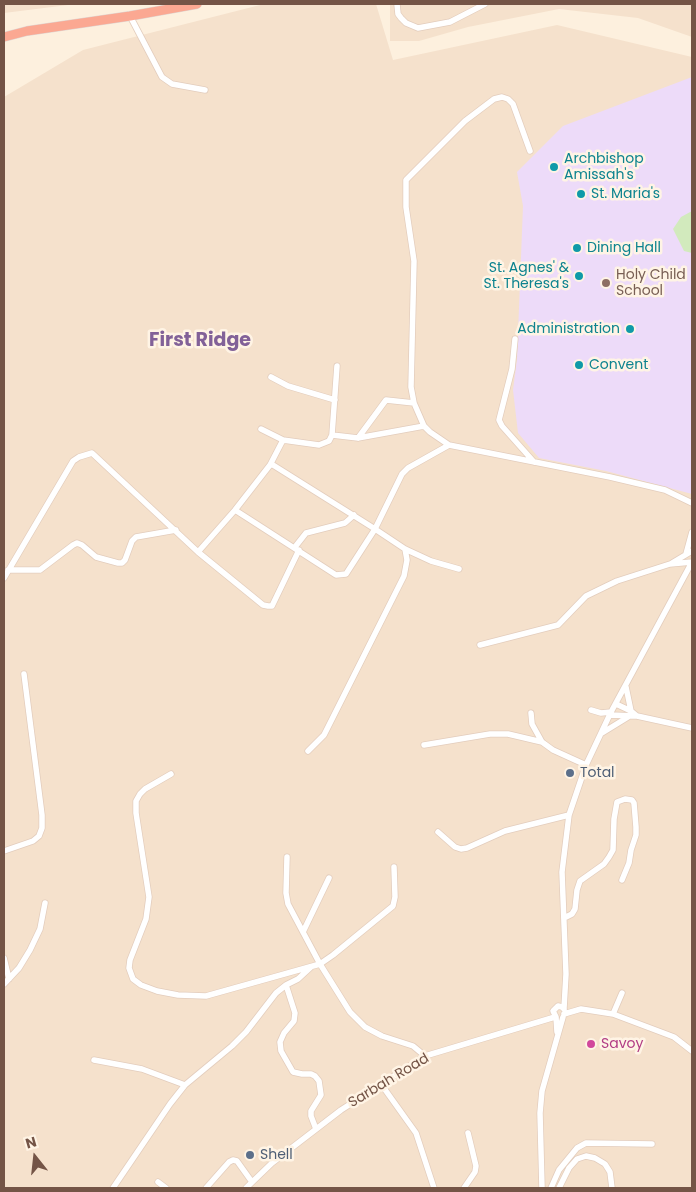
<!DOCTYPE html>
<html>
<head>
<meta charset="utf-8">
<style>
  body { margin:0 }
  #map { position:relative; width:696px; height:1192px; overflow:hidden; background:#fdf0de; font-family:Poppins,sans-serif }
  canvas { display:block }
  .frame { position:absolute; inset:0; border:5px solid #745446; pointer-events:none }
  .north { position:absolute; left:10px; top:1132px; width:50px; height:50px; -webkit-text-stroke:4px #fff4e5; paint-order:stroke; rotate:344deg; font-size:14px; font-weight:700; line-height:20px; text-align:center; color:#745446 }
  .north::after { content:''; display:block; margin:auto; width:18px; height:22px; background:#745446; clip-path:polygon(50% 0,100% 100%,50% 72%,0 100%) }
</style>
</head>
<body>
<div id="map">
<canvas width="696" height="1192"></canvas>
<div class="frame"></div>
<div class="north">N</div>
</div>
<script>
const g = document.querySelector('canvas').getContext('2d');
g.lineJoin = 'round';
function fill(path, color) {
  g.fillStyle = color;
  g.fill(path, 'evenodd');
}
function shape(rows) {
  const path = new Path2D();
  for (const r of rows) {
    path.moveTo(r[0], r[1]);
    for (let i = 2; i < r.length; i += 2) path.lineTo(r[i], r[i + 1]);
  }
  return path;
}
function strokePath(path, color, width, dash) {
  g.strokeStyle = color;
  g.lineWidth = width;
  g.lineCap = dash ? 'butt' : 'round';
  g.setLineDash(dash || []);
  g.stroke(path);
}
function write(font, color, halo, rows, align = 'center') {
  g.font = font + ' Poppins,sans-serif';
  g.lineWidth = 5;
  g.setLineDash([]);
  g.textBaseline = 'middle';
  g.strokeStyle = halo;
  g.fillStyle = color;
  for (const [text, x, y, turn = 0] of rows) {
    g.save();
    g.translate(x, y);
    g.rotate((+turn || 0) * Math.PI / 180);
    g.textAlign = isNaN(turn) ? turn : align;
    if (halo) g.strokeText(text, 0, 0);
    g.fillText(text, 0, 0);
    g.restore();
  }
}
fill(shape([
  [4,4,76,4,4,13],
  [264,4,376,4,393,60,557,25,692,57,692,1188,4,1188,4,97,83,50],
  [390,4,692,4,692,37,638,18,559,9,468,27,419,41,390,41]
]), '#f5e1cc');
fill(shape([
  [692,77,692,494,606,471,539,458,518,433,513,390,517,359,523,206,517,172,563,126]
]), '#eddbf9');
fill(shape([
  [692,211,692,253,684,251,673,229,681,217]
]), '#d2eabd');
const minor = shape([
  [397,4,398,14,401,18,406,23,418,28,450,22,485,4],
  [130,16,162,77,172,84,205,90],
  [515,339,512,369,499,420,502,426,534,462],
  [271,377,288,386,335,400],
  [261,429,283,440,319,445,329,441,332,435,337,366],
  [332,435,358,438,424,426],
  [358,438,386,400,414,403],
  [449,445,430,432,424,426,414,403,411,387,414,261,406,207,406,180,465,121,494,99,502,97,508,99,513,104,530,151],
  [270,465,283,440],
  [235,510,336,575,346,574,375,529,405,549,431,561,459,569],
  [295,547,306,533,345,523,354,515],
  [198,552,263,605,268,606,272,606,299,550],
  [686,554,692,532],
  [672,563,692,551],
  [8,570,40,570,73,545,77,543,82,545,96,557,118,563,122,563,125,560,132,541,136,537,176,530],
  [4,578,73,461,79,457,92,453,198,552,235,510,270,465,273,465,375,529,402,474,408,468,449,445,610,477,665,490,692,503],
  [480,645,558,625,586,596,617,581,670,564,692,562],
  [626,687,631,711],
  [616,704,631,711,637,716],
  [591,710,601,713,611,712],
  [531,713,532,724,542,742,553,750,586,765],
  [610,715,637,716,692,728],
  [602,733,628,717],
  [424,745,490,734,508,734,542,742],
  [308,751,324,735,404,576,407,560,405,549],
  [171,774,145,789,140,794,136,801,136,813,149,897,146,919,130,960,129,968,133,979,141,985,157,991,178,995,206,996,320,964,288,904,286,893,287,857],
  [438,832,455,847,461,849,467,848,505,831,569,815],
  [4,851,33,841,39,836,42,828,42,815,24,674],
  [394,867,395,897,393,906,333,955,320,964,350,1012,365,1027,382,1036,413,1046,425,1056],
  [564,918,572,914,575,909,577,890,580,881,604,864,609,857,613,850,614,819,617,802,625,799,632,800,634,803,636,827,636,835,631,850,629,863,622,880],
  [303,932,329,878],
  [4,958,9,979],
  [4,984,19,968,30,950,40,929,45,903],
  [286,985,295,1013,294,1021,284,1033,280,1042,281,1051,293,1072,302,1074,311,1074,315,1076,319,1081,321,1095,311,1111,311,1116,316,1129],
  [564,1008,566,974,562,872,569,815,586,765,611,712,692,562],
  [564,1014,581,1009,613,1014,674,1037,692,1051],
  [613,1014,622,993],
  [557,1032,556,1017,553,1011,558,1006,562,1007,564,1009],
  [94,1060,142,1069,185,1085],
  [381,1084,416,1133,434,1188],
  [158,1182,166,1188],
  [113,1188,170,1104,185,1085,232,1046,246,1032,276,993,286,985,298,979,311,967],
  [206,1188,229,1162,233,1160,237,1161,252,1182],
  [246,1188,272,1163,341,1110,425,1056,555,1017],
  [464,1188,475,1172,476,1166,468,1133],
  [542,1188,540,1113,542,1091,563,1017],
  [551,1188,559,1170,577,1148,586,1143,652,1144],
  [559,1188,569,1168,577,1159,586,1156,595,1158,605,1164,610,1172,612,1188]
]);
const highway = shape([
  [4,37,27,31,130,16,197,4]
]);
strokePath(minor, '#e3cdbd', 7);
strokePath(highway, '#ded6d3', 10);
strokePath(minor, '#fff', 5.5);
strokePath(highway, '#fba892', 9);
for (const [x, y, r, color] of [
  [554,167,5,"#0f9aa8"],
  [581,194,5,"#0f9aa8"],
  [577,248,5,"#0f9aa8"],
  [579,276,5,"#0f9aa8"],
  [606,283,5,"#8d6e63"],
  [630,329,5,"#0f9aa8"],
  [579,365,5,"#0f9aa8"],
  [570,773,5,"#5c6f8a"],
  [591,1044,5,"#d1479c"],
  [250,1155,5,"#5c6f8a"]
]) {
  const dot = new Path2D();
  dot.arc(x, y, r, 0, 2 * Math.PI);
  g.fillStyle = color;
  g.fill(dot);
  strokePath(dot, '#fff4e5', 2);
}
write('14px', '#0d838f', '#fff4e5', [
  ["Archbishop",564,159],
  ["Amissah's",564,175],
  ["St. Maria's",591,194],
  ["Dining Hall",587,248],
  ["St. Agnes' &",569,268,"right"],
  ["St. Theresa's",569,284,"right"],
  ["Administration",620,329,"right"],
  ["Convent",589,365]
], 'left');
write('14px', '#785e54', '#fff4e5', [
  ["Holy Child",616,275],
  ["School",616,291]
], 'left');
write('14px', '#4e5e75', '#fff4e5', [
  ["Total",580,773],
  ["Shell",260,1155]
], 'left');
write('14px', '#b23c85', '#fff4e5', [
  ["Savoy",601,1044]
], 'left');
write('14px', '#745446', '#fff4e5', [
  ["Sarbah Road",389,1081,-31]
]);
write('bold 19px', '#826198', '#fff4e5', [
  ["First Ridge",200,341]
]);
</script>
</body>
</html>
